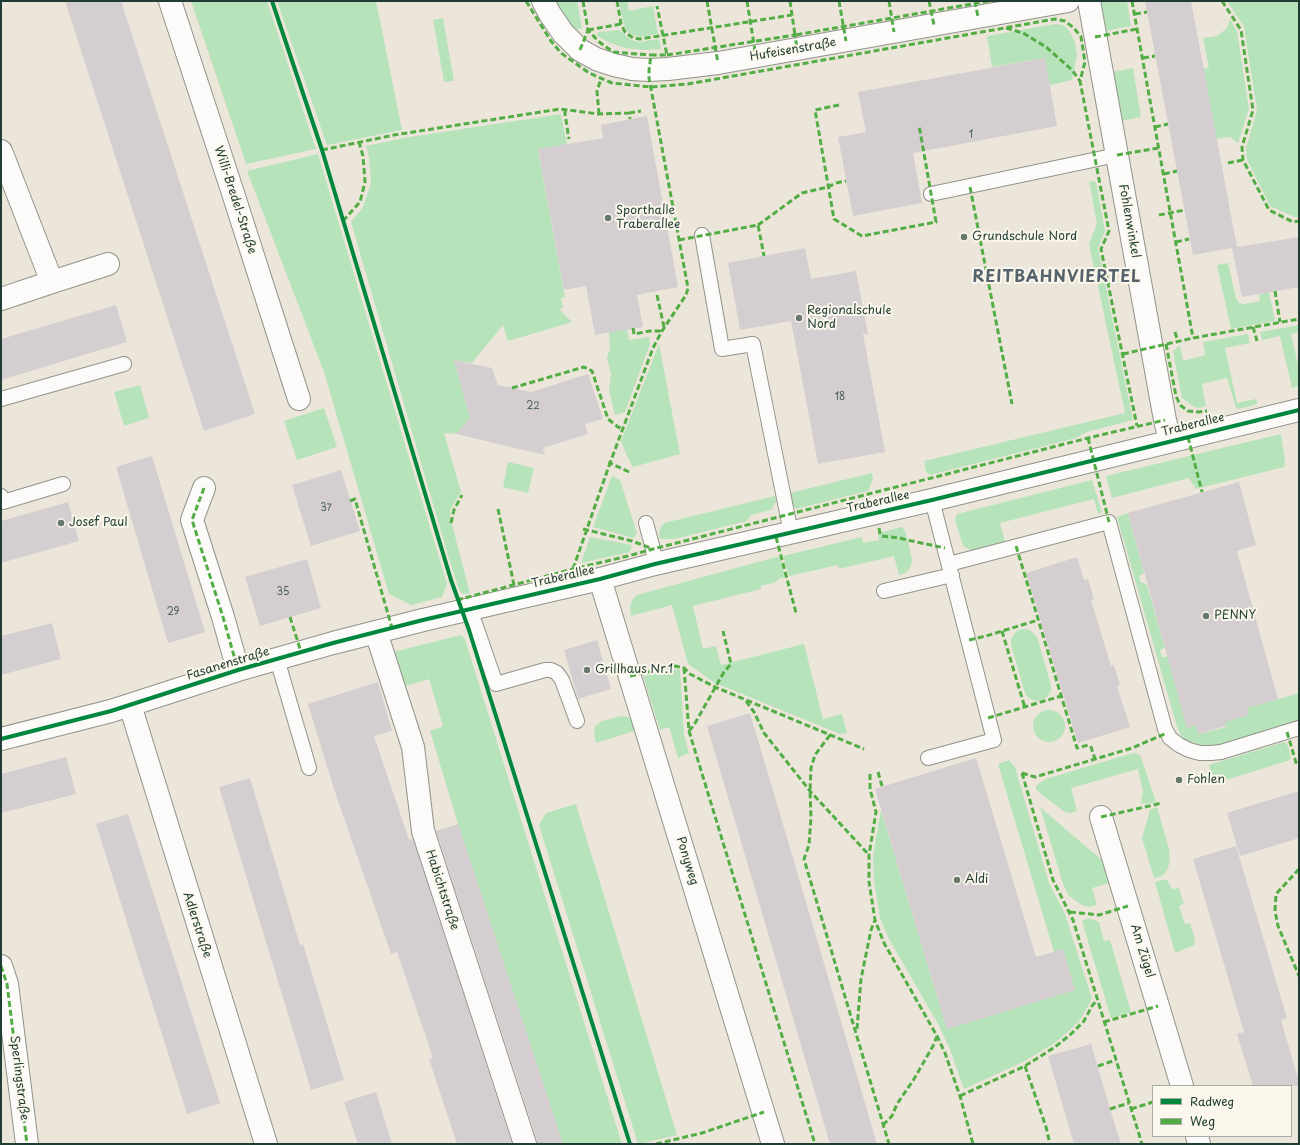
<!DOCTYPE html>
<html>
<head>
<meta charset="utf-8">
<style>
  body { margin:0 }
  #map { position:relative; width:1300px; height:1145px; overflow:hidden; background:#ece6da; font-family:"Playpen Sans",sans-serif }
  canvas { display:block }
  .frame { position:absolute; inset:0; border:2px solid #1f3d34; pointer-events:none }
  .legend { position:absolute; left:1152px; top:1085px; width:140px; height:52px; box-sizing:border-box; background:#fbf7ec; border:1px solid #a3ada2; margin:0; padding:5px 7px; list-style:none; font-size:12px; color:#1f3d34 }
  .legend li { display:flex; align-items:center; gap:8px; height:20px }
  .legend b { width:20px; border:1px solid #a3ada2 }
</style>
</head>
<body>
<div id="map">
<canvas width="1300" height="1145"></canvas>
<div class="frame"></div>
<ul class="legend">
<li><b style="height:5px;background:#00873e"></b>Radweg</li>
<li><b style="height:5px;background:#52ad45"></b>Weg</li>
</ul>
</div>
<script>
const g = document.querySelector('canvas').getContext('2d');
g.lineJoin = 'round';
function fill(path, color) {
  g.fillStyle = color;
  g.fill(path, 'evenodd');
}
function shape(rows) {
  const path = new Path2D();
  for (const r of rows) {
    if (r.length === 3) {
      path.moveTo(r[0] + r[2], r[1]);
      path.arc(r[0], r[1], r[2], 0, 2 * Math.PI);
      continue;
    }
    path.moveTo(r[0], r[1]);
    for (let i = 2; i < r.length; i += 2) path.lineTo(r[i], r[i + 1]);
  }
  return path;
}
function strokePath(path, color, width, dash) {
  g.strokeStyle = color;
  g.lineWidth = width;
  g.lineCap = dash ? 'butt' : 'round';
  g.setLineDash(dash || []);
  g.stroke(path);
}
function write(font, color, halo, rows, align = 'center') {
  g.font = font + ' "Playpen Sans",sans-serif';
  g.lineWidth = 4;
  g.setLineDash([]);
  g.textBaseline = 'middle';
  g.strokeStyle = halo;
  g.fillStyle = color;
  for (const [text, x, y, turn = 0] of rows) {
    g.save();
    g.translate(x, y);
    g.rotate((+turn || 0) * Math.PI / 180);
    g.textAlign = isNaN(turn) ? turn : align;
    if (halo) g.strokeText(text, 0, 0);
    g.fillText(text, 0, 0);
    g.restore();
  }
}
fill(shape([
  [191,1,267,1,316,149,246,164],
  [277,1,376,1,402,130,327,145],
  [555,1,577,1,582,28,576,30,574,28,564,16],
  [619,1,627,1,629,11,653,6,658,34,640,37,634,36,627,31,623,22],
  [1100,1,1127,1,1131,26,1106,31],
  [1227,1,1299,1,1299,217,1294,217,1270,206,1247,160,1246,148,1257,110,1244,27],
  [443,18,454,81,444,82,433,20],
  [1230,19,1237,31,1249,109,1238,143,1230,137,1216,139,1203,69,1209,68,1203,38,1217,36,1227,28],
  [1055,24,1063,25,1069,30,1075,42,1077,56,1072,80,1050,85,1044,58,992,67,987,36],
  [619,30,631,40,640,42,659,39,661,49,644,50,625,48,608,42,596,35,598,32],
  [1133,68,1141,117,1121,121,1112,72],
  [561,114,567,144,538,150,565,297,561,298,563,308,559,309,572,322,508,341,503,325,472,363,454,360,470,418,457,434,444,433,461,492,451,509,450,517,470,593,462,594,459,589,449,559,351,222,363,207,371,183,369,158,366,146,403,138],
  [318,154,447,584,442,597,411,605,389,594,324,372,247,171],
  [1089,181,1096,182,1105,231,1098,248,1133,420,1087,432,1076,438,930,475,926,472,924,461,1125,413,1089,244,1097,224],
  [1228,263,1236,298,1239,303,1244,304,1260,301,1259,294,1269,292,1275,321,1231,329,1217,265],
  [1299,325,1299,332,1291,334,1299,369,1299,386,1292,388,1280,336,1262,340,1260,332],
  [627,329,629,340,649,337,650,344,625,412,615,415,609,390,611,374,607,358,610,349,609,332],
  [1248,334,1250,343,1225,348,1237,403,1256,399,1257,401,1257,404,1239,409,1236,408,1227,378,1202,384,1206,406,1198,408,1194,407,1182,398,1173,351,1180,345,1183,361,1205,355,1203,342],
  [659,344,680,454,633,467,626,454,621,441],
  [140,385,149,418,124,426,114,392],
  [324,408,337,447,297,460,284,421],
  [1281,434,1285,462,1284,467,1196,489,1189,478,1112,498,1106,476],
  [508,462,534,468,528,493,503,487],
  [872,473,873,479,868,491,796,509,793,505,790,493],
  [612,476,620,480,637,533,634,538,593,527],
  [1092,480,1102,512,1098,514,1094,499,1000,523,1006,544,972,551,963,546,955,519,957,514],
  [775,496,776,502,771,510,751,515,747,521,675,539,660,539,659,535,660,528,664,523],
  [1128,513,1144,573,1139,576,1141,583,1144,583,1147,585,1165,648,1160,650,1162,657,1168,657,1187,728,1196,725,1199,734,1226,727,1223,715,1230,720,1249,715,1247,708,1299,693,1299,722,1218,746,1205,746,1187,741,1181,736,1177,727,1117,517],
  [902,527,906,533,912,560,911,566,908,571,903,574,899,575,894,556,839,569,838,565,789,576,783,556,862,537,863,543,879,540,878,533],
  [590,537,632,545,630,552,581,563],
  [780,556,785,577,779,579,776,582,761,586,761,589,693,606,703,649,716,646,721,665,804,644,823,719,842,714,847,733,840,734,715,683,688,664,672,605,631,616,630,608,632,600,637,595],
  [1023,629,1030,630,1037,637,1051,685,1051,690,1048,696,1043,700,1038,701,1032,700,1028,697,1025,693,1011,645,1011,640,1014,634,1018,630],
  [461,635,465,639,622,1144,563,1144,458,824,430,731,443,726,429,679,400,688,389,653],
  [678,669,680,670,684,735,689,753,678,758,669,727,660,730,643,676],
  [1049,726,16],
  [621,716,632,718,641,729,596,743,594,735,595,726,602,721],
  [1284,742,1287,744,1291,757,1290,760,1216,783,1214,782,1209,765],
  [1133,753,1138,754,1141,757,1156,802,1147,804,1141,803,1143,791,1138,769,1071,788,1077,811,1070,813,1065,812,1042,795,1036,789,1036,786,1039,783,1046,779],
  [1009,760,1015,767,1049,883,1065,914,1092,999,1080,1020,1069,1031,1053,1044,1023,1062,964,1089,949,1047,938,1024,889,939,880,918,874,880,873,856,881,810,947,1029,1075,990,1054,952,998,764],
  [576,804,677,1135,638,1144,539,825,546,813],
  [1040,807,1103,861,1110,883,1092,888,1097,905,1089,907,1082,905,1069,896,1063,884],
  [1157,807,1169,849,1170,859,1168,868,1165,873,1160,877,1154,878,1142,838,1150,810],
  [1162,880,1167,880,1172,889,1179,888,1184,904,1179,906,1185,924,1190,923,1195,939,1194,945,1175,953,1155,882],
  [1089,918,1099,922,1104,941,1110,940,1131,1012,1111,1018,1082,921]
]), '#b7e3bb');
fill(shape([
  [65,1,121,1,255,414,204,431],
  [1145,1,1191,1,1237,247,1299,237,1299,287,1242,297,1232,248,1193,255],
  [1045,58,1057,126,913,153,922,203,853,216,838,137,866,132,858,92],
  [647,116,678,287,637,295,643,327,595,335,586,286,564,290,538,149,603,138,601,125],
  [805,248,811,279,856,271,868,334,863,334,885,452,818,464,791,321,740,330,728,263],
  [116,305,127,342,1,380,1,339],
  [454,360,492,368,498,385,531,392,588,374,603,419,585,424,588,434,543,448,545,455,456,434,470,418],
  [152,456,205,632,168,643,116,467],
  [341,470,360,531,311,546,292,485],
  [1239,482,1256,545,1237,551,1278,699,1247,708,1249,715,1225,722,1226,726,1198,734,1196,725,1187,728,1128,513],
  [68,502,79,541,1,563,1,521],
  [1077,557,1084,580,1088,579,1094,599,1091,600,1111,666,1114,665,1120,685,1117,686,1130,727,1078,743,1026,573],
  [307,559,321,608,260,626,245,577],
  [52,623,61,659,1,675,1,636],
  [597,640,611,689,578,699,564,650],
  [378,682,392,731,374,736,409,840,413,839,512,1144,457,1144,429,1059,433,1058,397,952,391,954,334,789,308,704],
  [750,713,801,885,877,1144,830,1144,815,1093,707,726],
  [66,757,76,794,1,813,1,774],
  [976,758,1036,957,1063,949,1075,990,947,1029,875,789],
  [250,778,300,945,303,944,344,1080,311,1090,219,787],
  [1299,791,1299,838,1240,856,1227,813],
  [128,814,220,1103,187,1114,96,824],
  [458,824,563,1144,537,1144,537,1140,436,831],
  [1236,846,1287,1018,1281,1020,1299,1082,1299,1086,1253,1086,1237,1034,1244,1032,1193,859],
  [1091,1044,1110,1109,1121,1144,1074,1144,1048,1056],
  [376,1092,392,1144,358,1144,344,1102]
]), '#d4ced1');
const service = shape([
  [931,194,1117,155],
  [702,235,722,349,753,344,791,533],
  [1,399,124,364],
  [1,496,3,502,63,484],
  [646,523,653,549,655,564],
  [949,564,1109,522,1165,729,1170,738,1179,745,1189,750,1200,753,1211,753,1221,752,1299,728],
  [884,591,952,575],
  [470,609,496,684,545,670,551,670,557,673,562,680,577,721],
  [277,659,309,768],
  [928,758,994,740,932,500]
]);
const minor = shape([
  [170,1,231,187,299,399],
  [543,1,550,14,563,33,580,50,596,59,614,65,632,69,649,70,668,69,718,63,1068,1],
  [1089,1,1165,420,1170,441],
  [1,151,52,282,1,299],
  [52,282,108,264],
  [204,488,192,520,223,617,238,670],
  [600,579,773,1144],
  [376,632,413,747,423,831,525,1144],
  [130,705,266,1144],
  [1,739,111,711,238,670,333,643,423,620,600,579,655,564,932,500,1299,410],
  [1101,817,1182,1086],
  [1,966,7,984,27,1144],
  [1197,1136,1199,1144]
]);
strokePath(service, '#91938b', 16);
strokePath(minor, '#91938b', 24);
strokePath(service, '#fcfbf9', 14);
strokePath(minor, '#fcfbf9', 22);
strokePath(shape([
  [526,1,551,41,561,53,589,73,612,83,651,87,688,84,1055,19,1065,21,1074,28,1081,37,1085,62,1080,81,1109,231,1101,249,1137,426],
  [583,1,588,30,598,41,613,52,651,55],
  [617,1,621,24,625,32,633,38,640,39,792,15,795,35,989,1],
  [707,1,718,63],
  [747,1,756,57],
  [790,1,792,15],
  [839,1,846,41],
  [889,1,894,32],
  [929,1,934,25],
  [975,1,978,17],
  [1132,1,1193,338],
  [1222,1,1241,30,1253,110,1242,147,1243,160,1269,210,1293,222,1299,221],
  [1135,14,1147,12],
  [1006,28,1023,33,1046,47,1072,70,1080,81],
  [588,30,621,24],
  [1095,37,1137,29],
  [580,50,588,30],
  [667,55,795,35,797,49],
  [1143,58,1155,56],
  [839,105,815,110,834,219,862,236,936,222,919,125],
  [565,110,565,114,569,139],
  [629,113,641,111],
  [599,114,597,91,601,79],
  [1155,127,1168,124],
  [322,150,394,135,560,109,599,114,629,113,630,119],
  [1117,155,1159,148],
  [1228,163,1243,160],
  [1164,174,1177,171],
  [970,187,1012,404],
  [1159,215,1185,210],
  [343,221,360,202,365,182,363,156,359,142],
  [758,225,802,193,828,187,836,183,846,181],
  [679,240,758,225,764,256],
  [1176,242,1189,239],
  [1275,291,1280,322],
  [657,295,664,327],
  [1253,327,1257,341],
  [633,328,634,334,650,331,662,331],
  [1175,332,1178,342],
  [1166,344,1176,396,1180,405,1188,411,1198,412,1207,411],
  [1123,354,1193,338,1299,319],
  [512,388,584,367,592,371,608,419,618,427,623,429],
  [1188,437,1202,492],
  [1088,438,1109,522],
  [629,472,610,463,653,348,662,331,686,295,688,288,649,78,649,70,651,55,667,55,657,6],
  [204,488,192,520,223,617,238,670],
  [350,501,355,499,392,628],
  [498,509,514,585],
  [451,523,454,510,462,495],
  [879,528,880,534,882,536,900,538,907,540,945,548],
  [583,529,632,541,653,549],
  [776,537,796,613],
  [1016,546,1077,748,1088,745,1091,747,1095,759],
  [573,569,610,463,607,462],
  [457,600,573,569,628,556,653,549,1088,438,1165,420],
  [290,617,301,652],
  [1002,631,1025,708],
  [969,640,986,636,1038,620],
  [684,668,689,731,815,1144],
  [630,676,675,666,684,668,690,674,715,687,864,749],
  [746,701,754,712,764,733,810,791,869,855],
  [988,718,1061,696],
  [689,731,694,725,724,672,731,664,723,631],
  [1287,732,1297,766],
  [830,735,815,755,811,768,810,791,811,817,809,845,804,859,889,1144],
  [878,772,882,786],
  [1022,773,1053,880,1073,920,1142,1144],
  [1022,773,1035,777,1132,748,1167,733],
  [870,774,870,789,876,812,869,855,869,882,875,920,884,943,937,1036,945,1053,960,1096,973,1144],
  [1101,817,1162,803],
  [1299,869,1276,894,1275,911,1278,926,1299,976],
  [1070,912,1099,915,1128,906],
  [1,966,7,984,27,1144],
  [1104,1022,1158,1006],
  [857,1029,861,979,871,930,875,920],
  [1025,1066,1046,1127,1050,1144],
  [1098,1066,1116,1060],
  [960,1096,1025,1066,1055,1047,1071,1034,1084,1021,1092,1006,1097,1000],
  [1110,1109,1129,1103],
  [1131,1109,1153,1102],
  [883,1125,892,1116,897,1104,914,1079,933,1046,937,1036],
  [656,1144,702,1133,764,1112]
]), '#52ad45', 3, [6, 3]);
strokePath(shape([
  [272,1,322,150,451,580,469,630,630,1144],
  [1,739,111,711,238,670,333,643,423,620,600,579,655,564,932,500,1299,410]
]), '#00873e', 4);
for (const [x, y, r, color] of [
  [608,218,4,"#67786e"],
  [964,237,4,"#67786e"],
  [799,318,4,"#67786e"],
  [61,523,4,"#67786e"],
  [1206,616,4,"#67786e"],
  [587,670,4,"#67786e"],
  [1179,780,4,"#67786e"],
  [957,880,4,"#67786e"]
]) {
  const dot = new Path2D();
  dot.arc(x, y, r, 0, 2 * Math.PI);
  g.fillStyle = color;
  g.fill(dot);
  strokePath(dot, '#fbf7ec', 1.5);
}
write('10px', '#4c615b', null, [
  ["1",971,135],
  ["18",840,397],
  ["22",533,406],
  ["37",326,508],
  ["35",283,592],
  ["29",173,612]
]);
write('12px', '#1f3d34', '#fbf7ec', [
  ["Hufeisenstraße",793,50,-10],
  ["Willi-Bredel-Straße",235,200,72],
  ["Fohlenwinkel",1129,221,80],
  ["Traberallee",1193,425,-14],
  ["Traberallee",878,502,-13],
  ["Traberallee",563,577,-13],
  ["Fasanenstraße",228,664,-17],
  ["Ponyweg",687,861,73],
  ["Habichtstraße",442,890,72],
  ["Adlerstraße",197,925,72],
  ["Am Zügel",1142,951,73],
  ["Sperlingstraße",19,1078,83]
]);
write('12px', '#1f3d34', '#fbf7ec', [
  ["Sporthalle",616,211],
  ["Traberallee",616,225],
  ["Grundschule Nord",972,237],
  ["Regionalschule",807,311],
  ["Nord",807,325],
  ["Josef Paul",69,523],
  ["PENNY",1214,616],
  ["Grillhaus Nr.1",595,670],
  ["Fohlen",1187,780],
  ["Aldi",965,880]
], 'left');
g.letterSpacing = '1px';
write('bold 16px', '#56646d', '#fbf7ec', [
  ["REITBAHNVIERTEL",1057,278]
]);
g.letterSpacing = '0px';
</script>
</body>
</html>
